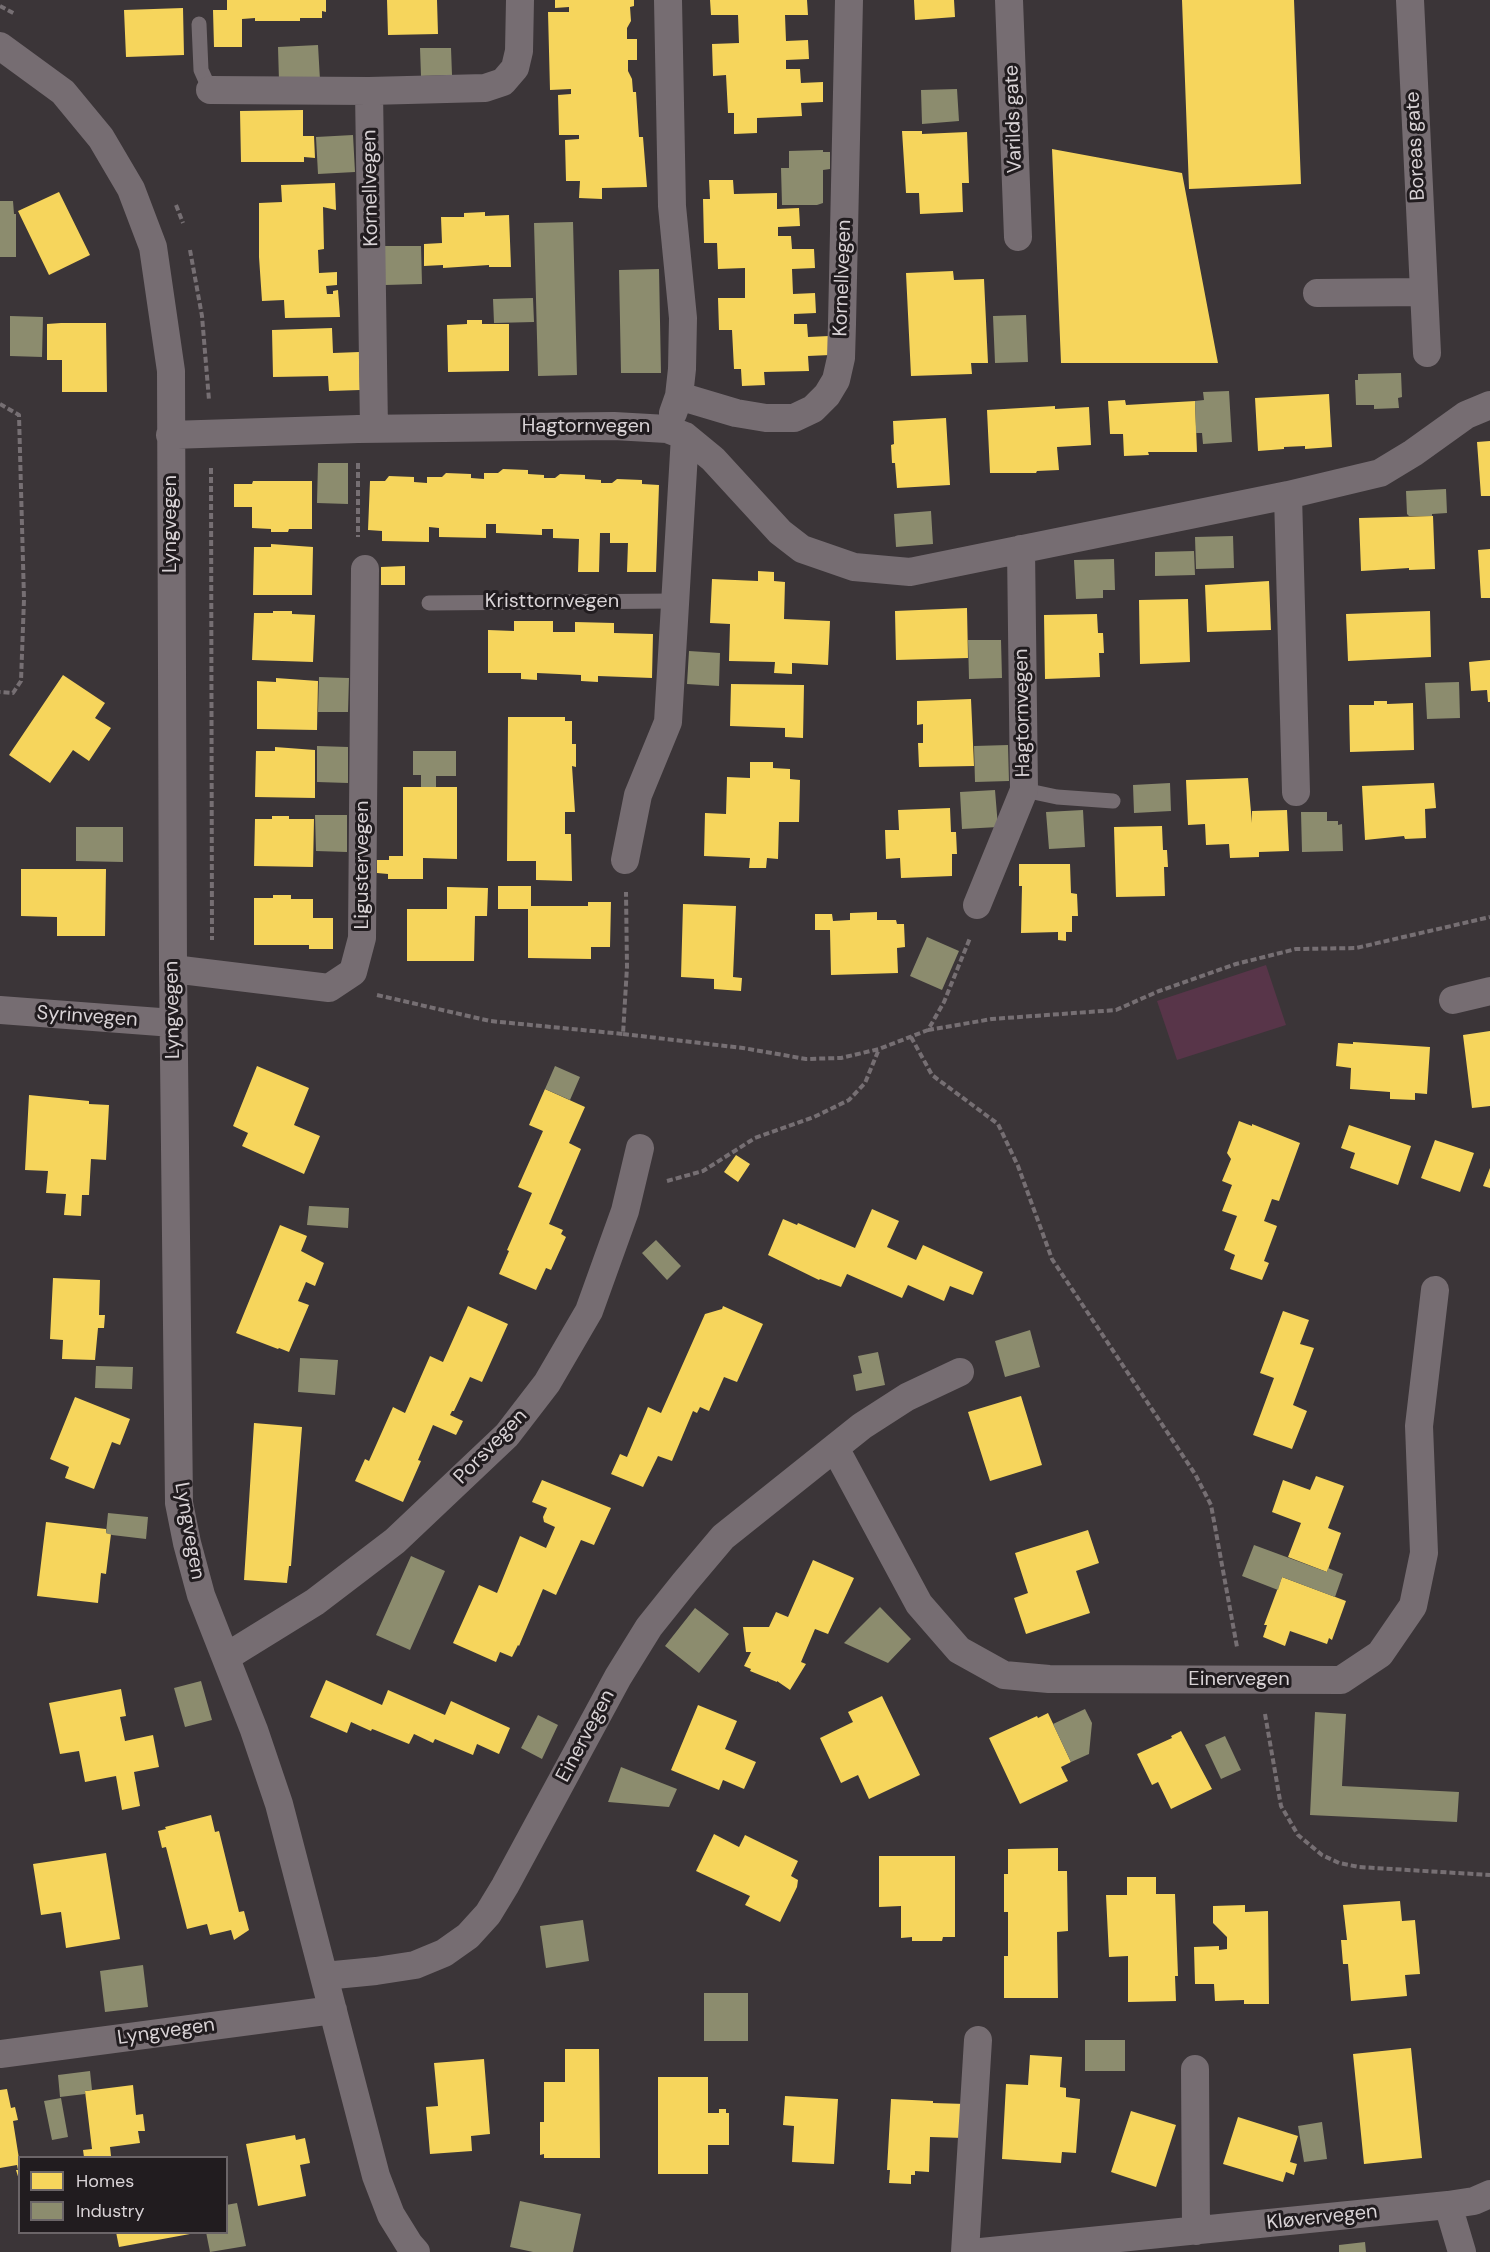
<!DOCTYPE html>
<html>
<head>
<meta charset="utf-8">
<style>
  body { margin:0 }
  #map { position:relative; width:1490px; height:2252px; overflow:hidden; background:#3b3538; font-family:"DM Sans",sans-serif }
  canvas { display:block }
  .legend { position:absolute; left:18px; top:2156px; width:210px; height:78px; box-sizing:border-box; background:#211c1f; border:2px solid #6b6568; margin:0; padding:8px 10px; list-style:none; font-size:18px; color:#d9d3d6 }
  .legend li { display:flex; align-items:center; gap:12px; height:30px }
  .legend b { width:30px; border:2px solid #6b6568 }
</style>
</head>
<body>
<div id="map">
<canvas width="1490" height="2252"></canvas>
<ul class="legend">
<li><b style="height:16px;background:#f6d55c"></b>Homes</li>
<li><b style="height:16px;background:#8c8c6e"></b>Industry</li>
</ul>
</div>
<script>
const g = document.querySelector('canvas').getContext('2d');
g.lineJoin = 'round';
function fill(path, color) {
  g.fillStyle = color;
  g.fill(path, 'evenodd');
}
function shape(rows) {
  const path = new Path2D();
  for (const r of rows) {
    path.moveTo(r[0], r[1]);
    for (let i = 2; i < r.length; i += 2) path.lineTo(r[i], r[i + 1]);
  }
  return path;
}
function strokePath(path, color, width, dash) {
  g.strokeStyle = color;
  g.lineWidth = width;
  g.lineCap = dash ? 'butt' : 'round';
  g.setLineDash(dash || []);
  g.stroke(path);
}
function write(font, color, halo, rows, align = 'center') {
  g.font = font + ' "DM Sans",sans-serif';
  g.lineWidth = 6;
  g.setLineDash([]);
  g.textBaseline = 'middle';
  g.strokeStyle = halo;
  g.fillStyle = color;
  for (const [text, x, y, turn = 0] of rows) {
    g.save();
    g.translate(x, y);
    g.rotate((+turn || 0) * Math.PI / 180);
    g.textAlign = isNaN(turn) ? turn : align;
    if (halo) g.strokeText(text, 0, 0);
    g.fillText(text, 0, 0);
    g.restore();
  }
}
fill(shape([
  [1266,965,1286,1025,1177,1060,1157,1001]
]), '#583549');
fill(shape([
  [227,0,326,0,326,12,322,11,322,18,300,18,300,21,255,21,255,18,242,19,242,47,214,47,213,10,227,10],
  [387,0,437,0,438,34,388,35],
  [555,0,634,0,634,6,630,7,631,21,627,28,627,39,637,39,637,60,628,60,628,71,632,79,633,92,636,92,639,137,643,137,647,187,602,188,602,199,579,198,580,181,566,181,565,140,579,139,579,135,559,135,558,95,571,94,571,89,550,90,548,12,569,12,569,7,555,8],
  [710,0,807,0,808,15,785,15,786,41,808,40,809,59,786,60,786,69,800,69,801,83,823,82,823,102,801,103,802,116,757,118,757,133,734,134,734,113,728,113,726,75,713,76,712,44,739,43,738,15,711,15],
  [914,0,954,0,955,17,915,20],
  [1182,0,1294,0,1301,184,1189,189],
  [183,8,184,55,126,57,124,10],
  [303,110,303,136,314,136,315,158,304,157,304,162,241,162,240,111],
  [902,131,922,131,922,134,967,132,969,183,962,183,963,212,920,214,919,193,906,193],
  [1052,149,1182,173,1218,363,1061,363],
  [709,180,733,180,734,194,777,193,777,209,799,208,800,226,778,227,778,236,791,236,792,249,814,249,815,268,792,269,793,294,815,293,816,313,794,314,794,324,807,324,808,337,829,336,830,355,808,356,809,371,764,372,765,385,742,386,741,369,734,369,732,330,719,330,718,298,745,298,745,268,718,269,717,243,704,243,703,199,710,199],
  [335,183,336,210,323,207,324,249,318,250,319,273,337,272,337,285,326,286,327,294,333,294,333,291,338,290,340,317,285,318,284,300,262,301,259,257,259,203,282,202,281,185],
  [59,192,90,255,49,275,18,211],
  [485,212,485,216,509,215,511,267,489,267,489,265,443,268,443,265,424,266,424,244,442,243,441,217,464,217,464,213],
  [953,271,954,280,984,279,988,363,971,363,972,374,911,376,906,273],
  [467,320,482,320,482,324,509,324,509,371,448,372,447,325,467,324],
  [61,323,106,323,107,392,62,392,62,360,47,360,47,324],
  [332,328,333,353,359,352,360,390,329,391,328,376,273,377,272,330],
  [1329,394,1332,447,1305,449,1305,446,1284,447,1284,449,1258,451,1255,398],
  [1125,400,1126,405,1195,401,1197,452,1148,452,1149,455,1124,456,1123,434,1110,434,1108,401],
  [1055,406,1055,409,1089,407,1091,445,1057,447,1059,470,1037,471,1036,473,990,473,987,410],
  [946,418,950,485,897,488,895,463,892,463,891,445,894,444,893,421],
  [1490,441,1490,496,1481,496,1477,442],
  [503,469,528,470,528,474,544,475,544,478,555,478,560,474,585,475,585,479,601,480,601,483,612,483,617,479,642,480,642,484,659,485,656,572,627,572,628,543,610,543,610,533,600,533,599,572,578,572,579,539,553,538,553,529,542,529,542,535,496,533,496,524,486,524,486,538,439,537,439,528,429,527,429,542,382,541,382,531,368,530,370,481,385,481,389,476,414,477,414,482,427,483,427,477,442,477,446,473,471,474,471,478,484,479,484,473,498,473],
  [253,481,312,481,312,529,289,529,288,532,271,532,271,529,252,528,252,507,234,507,234,484,252,484],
  [1433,516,1435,569,1409,570,1409,568,1361,571,1359,518],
  [271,544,313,547,312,595,253,595,254,547,271,547],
  [1490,549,1490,598,1481,598,1478,550],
  [405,566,405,585,381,585,381,567],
  [758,571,774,572,774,581,785,582,784,619,830,621,828,665,792,663,792,674,774,673,775,662,729,661,730,624,710,623,712,579,758,581],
  [1269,581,1271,630,1207,632,1205,585],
  [1188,599,1190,662,1140,664,1139,600],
  [967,608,968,658,896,660,895,611],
  [273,611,292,611,292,614,315,615,313,662,252,660,254,613,273,613],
  [1430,611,1431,657,1348,661,1346,614],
  [1097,614,1098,633,1103,633,1104,653,1099,653,1100,677,1045,679,1044,615],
  [514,621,553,621,553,632,575,632,575,622,614,623,614,633,653,634,652,678,598,676,598,682,581,681,581,675,537,673,537,680,521,679,521,673,488,673,488,630,514,631],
  [1490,660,1490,702,1488,702,1487,690,1471,691,1469,662],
  [63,675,105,703,95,718,111,728,89,761,73,750,50,783,9,755],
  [276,678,318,681,317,730,257,729,257,681,276,682],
  [731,684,804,685,803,738,785,737,785,728,730,726],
  [971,699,974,766,919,767,918,743,923,743,923,724,917,725,917,701],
  [1374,701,1387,701,1387,704,1413,703,1414,750,1350,752,1349,705,1374,705],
  [508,717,565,717,565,721,572,721,572,744,576,744,576,767,572,766,575,812,565,812,565,834,571,834,572,881,536,880,536,861,507,861],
  [275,747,315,750,315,798,255,797,256,751,275,751],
  [750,762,773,762,773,768,790,769,790,779,800,780,799,822,779,822,778,859,767,858,766,868,749,868,750,858,704,856,705,813,726,814,727,777,750,778],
  [1248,778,1252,823,1252,811,1287,810,1289,851,1259,852,1259,857,1230,858,1229,844,1206,845,1205,824,1188,825,1186,780],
  [1434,783,1436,808,1425,809,1426,838,1405,839,1404,836,1365,840,1362,786],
  [403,787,457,787,457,859,423,858,423,879,388,879,388,874,377,873,377,860,389,860,389,856,403,856],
  [950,808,951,832,956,832,957,854,952,854,952,876,901,878,900,858,886,859,885,830,899,830,898,810],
  [272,816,289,816,289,819,314,819,313,867,254,866,255,819,272,819],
  [1162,826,1163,850,1167,850,1168,867,1164,867,1165,896,1116,897,1114,827],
  [1019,864,1070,864,1071,893,1077,894,1078,916,1072,916,1072,932,1066,932,1066,941,1058,940,1058,932,1021,933,1022,886,1019,886],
  [21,869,106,869,105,936,57,936,57,917,21,916],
  [498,886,531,886,531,906,588,906,588,902,611,902,610,947,591,947,591,959,528,958,528,909,498,909],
  [447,887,488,888,487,916,475,916,474,961,407,961,407,909,447,909],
  [273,895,291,895,291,899,313,899,313,918,333,918,333,949,309,949,309,945,254,945,254,898,273,898],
  [683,904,736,906,733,977,742,978,741,991,714,989,714,979,681,977],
  [877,912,877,920,896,920,897,924,904,924,905,947,897,948,898,973,831,975,830,930,815,930,815,914,832,914,833,921,850,920,850,913],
  [1490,1031,1490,1106,1472,1108,1463,1035],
  [1353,1042,1430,1047,1427,1094,1415,1093,1415,1100,1390,1099,1390,1092,1350,1089,1351,1068,1336,1066,1338,1043,1353,1044],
  [257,1066,309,1088,294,1125,320,1136,304,1174,242,1146,248,1133,233,1126],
  [545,1089,585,1107,569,1143,581,1149,549,1224,563,1230,561,1234,566,1237,551,1270,546,1268,536,1290,499,1274,509,1251,507,1250,532,1193,518,1187,543,1131,529,1125],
  [29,1095,89,1101,89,1104,109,1105,106,1160,91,1159,89,1195,82,1195,81,1216,64,1215,66,1194,46,1193,48,1171,25,1170],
  [1239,1121,1252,1126,1252,1124,1300,1143,1279,1201,1272,1199,1264,1221,1277,1226,1264,1261,1269,1263,1262,1280,1230,1269,1235,1255,1224,1250,1237,1216,1222,1211,1232,1185,1222,1181,1231,1159,1227,1153],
  [1349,1125,1411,1146,1398,1185,1350,1168,1355,1153,1341,1148],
  [1435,1140,1474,1153,1460,1192,1421,1178],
  [736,1155,750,1164,738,1182,724,1172],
  [1490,1168,1490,1188,1483,1186],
  [872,1209,899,1221,887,1247,916,1260,923,1245,983,1272,973,1295,950,1286,944,1301,908,1285,902,1298,847,1274,841,1287,820,1279,819,1280,768,1255,783,1219,797,1225,798,1223,855,1248],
  [280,1225,307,1236,301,1251,324,1263,315,1286,306,1282,298,1301,309,1305,289,1352,279,1348,278,1349,236,1333],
  [53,1278,100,1280,99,1315,105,1315,104,1328,98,1328,95,1360,62,1359,63,1340,50,1339],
  [468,1306,508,1324,482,1382,470,1377,454,1411,452,1411,450,1415,463,1421,456,1435,433,1425,418,1460,421,1461,403,1502,355,1481,365,1459,369,1461,393,1407,405,1413,430,1356,443,1362],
  [723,1306,763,1324,737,1382,724,1377,709,1411,700,1407,697,1413,693,1411,672,1461,658,1456,643,1487,611,1474,620,1454,627,1457,648,1407,661,1413,705,1314,722,1309],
  [1283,1311,1309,1320,1300,1344,1314,1348,1293,1405,1307,1411,1292,1449,1253,1435,1274,1378,1260,1373],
  [1021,1396,1042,1465,990,1481,968,1412],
  [75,1397,130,1419,120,1445,112,1442,94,1489,65,1478,69,1467,50,1459],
  [254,1423,302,1427,291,1566,289,1566,287,1583,244,1580],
  [1316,1476,1344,1486,1328,1528,1341,1533,1327,1572,1288,1557,1301,1523,1272,1512,1283,1480,1310,1490],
  [542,1480,611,1508,594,1545,581,1540,556,1595,543,1589,519,1646,518,1645,512,1657,500,1652,496,1662,453,1643,479,1585,497,1593,520,1536,546,1548,555,1527,544,1522,543,1517,547,1508,532,1502],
  [46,1522,106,1529,106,1533,111,1534,106,1574,101,1573,98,1603,37,1596],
  [1088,1530,1099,1563,1076,1571,1090,1613,1026,1634,1014,1598,1028,1593,1015,1553],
  [813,1560,854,1578,828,1634,815,1629,801,1662,806,1664,790,1690,777,1681,777,1682,750,1671,751,1669,744,1666,751,1652,746,1652,743,1627,769,1627,776,1612,788,1617],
  [1282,1577,1346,1601,1332,1640,1329,1638,1327,1644,1290,1631,1285,1646,1263,1637,1267,1625,1264,1625],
  [326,1680,382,1705,388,1690,445,1715,451,1701,510,1728,499,1754,477,1744,473,1755,435,1739,433,1743,414,1734,409,1744,375,1730,372,1729,371,1731,351,1722,347,1733,310,1717],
  [121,1689,126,1716,120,1717,125,1741,153,1735,159,1767,134,1772,140,1806,122,1810,116,1776,85,1782,79,1751,60,1754,49,1703],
  [882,1696,920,1775,869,1799,858,1775,841,1783,820,1738,853,1722,848,1712],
  [698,1705,737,1721,725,1749,756,1762,744,1789,723,1780,719,1790,671,1770],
  [1048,1713,1071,1762,1061,1767,1068,1781,1020,1804,989,1738,1037,1716,1038,1718],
  [1181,1731,1212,1789,1171,1809,1158,1782,1152,1785,1137,1754,1172,1738,1171,1736],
  [211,1815,215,1832,219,1831,239,1912,244,1911,249,1930,234,1940,231,1930,210,1935,207,1924,187,1929,166,1847,162,1848,158,1831,166,1829,165,1827],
  [714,1834,739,1847,745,1835,798,1861,791,1876,798,1880,797,1887,780,1922,745,1905,750,1896,696,1871],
  [1058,1848,1058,1871,1067,1871,1068,1931,1057,1932,1058,1998,1004,1998,1004,1956,1008,1956,1008,1912,1004,1912,1004,1874,1008,1874,1008,1849],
  [106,1853,120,1939,66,1948,61,1912,41,1915,33,1864],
  [879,1856,955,1856,955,1937,943,1937,942,1941,912,1941,912,1937,901,1938,901,1906,879,1907],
  [1127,1877,1156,1877,1156,1894,1175,1894,1178,1976,1175,1976,1176,2001,1128,2002,1128,1956,1109,1957,1106,1895,1127,1895],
  [1400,1901,1402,1921,1415,1920,1420,1974,1405,1975,1407,1996,1351,2001,1348,1964,1343,1964,1341,1940,1347,1940,1343,1905],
  [1245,1905,1245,1912,1268,1911,1269,2004,1244,2004,1244,2000,1215,2001,1214,1984,1195,1984,1194,1947,1219,1946,1219,1950,1227,1949,1227,1937,1213,1923,1213,1906],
  [1411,2048,1422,2158,1364,2164,1353,2054],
  [565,2049,599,2049,600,2158,544,2158,544,2154,540,2155,540,2122,544,2122,544,2082,565,2082],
  [1030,2055,1062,2057,1060,2087,1066,2088,1066,2097,1080,2099,1076,2153,1062,2152,1061,2163,1002,2159,1006,2084,1028,2085],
  [484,2059,490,2134,471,2136,472,2151,430,2154,426,2107,438,2106,434,2063],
  [658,2077,708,2077,708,2113,719,2113,719,2109,726,2109,726,2113,729,2113,729,2145,708,2145,708,2174,658,2174],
  [133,2085,136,2115,143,2114,145,2131,138,2131,140,2143,110,2147,111,2156,84,2157,83,2150,92,2149,85,2091],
  [7,2089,11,2108,15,2107,18,2120,13,2121,20,2165,20,2183,16,2170,18,2170,17,2165,0,2168,0,2090],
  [785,2096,838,2099,834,2164,792,2162,794,2126,783,2125],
  [891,2099,933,2101,933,2103,966,2104,964,2138,930,2137,929,2172,915,2171,915,2175,911,2175,911,2184,889,2183,890,2170,887,2170],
  [1131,2111,1176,2125,1156,2187,1111,2172],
  [1238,2117,1298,2136,1290,2162,1297,2164,1294,2175,1286,2172,1283,2182,1223,2164],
  [295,2135,296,2140,305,2138,310,2163,300,2165,306,2196,258,2206,246,2144],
  [116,2232,189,2232,190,2234,119,2247]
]), '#f6d55c');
fill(shape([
  [318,45,320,80,279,81,278,47],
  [420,48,451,48,452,75,421,76],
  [957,89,959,121,922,124,921,90],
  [353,135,355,172,318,174,316,137],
  [823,150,823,152,830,152,830,169,823,170,823,203,817,205,782,205,781,168,789,168,789,151],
  [0,201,13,201,14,214,16,214,16,257,0,257],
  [573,222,577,375,538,376,534,223],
  [385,246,421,246,422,284,385,285],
  [659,269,661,373,621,373,619,270],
  [533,298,534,322,494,323,493,299],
  [1026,315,1028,362,995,363,993,316],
  [10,316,43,317,42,357,10,356],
  [1401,373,1402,397,1398,398,1399,408,1374,409,1374,405,1356,405,1355,380,1358,380,1358,374],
  [1229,391,1232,442,1203,444,1202,433,1196,433,1195,401,1204,400,1203,392],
  [318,463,348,463,348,504,317,503],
  [1446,489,1447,513,1432,514,1432,516,1409,516,1407,514,1406,491],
  [931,511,933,544,896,547,894,514],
  [1233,536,1234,568,1196,569,1195,537],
  [1194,551,1195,575,1155,576,1155,552],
  [1114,559,1115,590,1103,590,1103,598,1076,599,1074,560],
  [968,640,1001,640,1002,678,969,679],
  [689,651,720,653,719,686,687,684],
  [319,677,349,678,348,712,318,712],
  [1459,682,1460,718,1427,719,1425,683],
  [1008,745,1009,781,975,782,974,746],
  [317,746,348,747,348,783,317,782],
  [413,751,456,751,456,776,436,776,436,787,421,787,421,775,413,775],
  [1170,783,1171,811,1134,813,1133,785],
  [995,790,998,827,962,829,960,792],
  [1083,810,1085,847,1049,849,1046,812],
  [1301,812,1327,812,1327,821,1338,821,1338,825,1342,824,1343,851,1302,852],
  [315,815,347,815,347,852,316,851],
  [76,827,123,827,123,862,76,861],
  [927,937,959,951,942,990,910,976],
  [555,1066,580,1077,570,1100,545,1089],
  [309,1206,349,1208,348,1228,307,1225],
  [656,1240,681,1266,667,1280,642,1253],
  [1030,1330,1040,1367,1005,1377,995,1341],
  [878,1352,885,1385,856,1391,853,1375,862,1373,858,1356],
  [300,1358,338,1360,335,1395,298,1392],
  [96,1366,133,1367,132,1389,95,1388],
  [108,1513,148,1517,146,1539,112,1535,106,1533],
  [1254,1545,1327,1572,1328,1568,1343,1574,1335,1597,1282,1577,1278,1590,1242,1576],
  [411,1556,445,1571,410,1650,376,1635],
  [880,1607,911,1639,888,1663,844,1643],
  [695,1608,729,1634,699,1673,665,1646],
  [201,1681,212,1720,185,1727,174,1688],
  [1085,1709,1092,1723,1089,1754,1071,1762,1053,1724],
  [1315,1712,1346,1714,1342,1786,1459,1792,1457,1822,1310,1815],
  [538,1715,558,1725,542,1759,521,1748],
  [1225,1736,1241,1770,1221,1779,1205,1745],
  [621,1767,677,1789,669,1807,608,1802],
  [583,1920,589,1961,546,1968,540,1926],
  [143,1965,148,2007,105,2012,100,1971],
  [704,1993,748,1993,748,2041,704,2041],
  [1085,2040,1125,2040,1125,2071,1085,2071],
  [90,2071,92,2090,85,2091,85,2094,60,2097,58,2075],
  [61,2098,68,2137,52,2140,44,2101],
  [1322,2122,1327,2159,1304,2162,1298,2126],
  [520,2201,581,2214,573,2252,533,2252,510,2247],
  [237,2203,246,2246,210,2252,206,2232,226,2232,226,2205],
  [1365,2242,1366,2252,1339,2252,1339,2245]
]), '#8c8c6e');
strokePath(shape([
  [0,6,15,14],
  [176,205,183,223],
  [190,250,202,316,209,400],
  [0,404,19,415,24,599,21,681,13,693,0,692],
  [358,463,358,537],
  [211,468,212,940],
  [377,995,490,1021,623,1034,627,967,626,892],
  [928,1030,992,1019,1116,1010,1159,991,1236,964,1296,949,1356,948,1490,917],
  [623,1034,743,1048,806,1059,841,1058,879,1049,928,1030,944,1002,970,938],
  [911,1037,932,1075,998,1124,1018,1166,1052,1259,1195,1474,1211,1505,1237,1647],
  [667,1181,703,1171,755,1138,814,1117,849,1100,865,1083,879,1049],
  [1265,1714,1281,1806,1298,1835,1322,1855,1339,1863,1359,1867,1490,1875]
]), '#766f73', 4, [6, 3]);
strokePath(shape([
  [199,24,201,70,210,90],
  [429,603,675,601],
  [1024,790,1057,797,1113,801]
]), '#766d72', 15);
strokePath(shape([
  [668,0,672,206,683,318,682,369,679,396,673,413],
  [1009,0,1018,237],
  [1410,0,1427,353],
  [0,46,63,92,101,138,131,189,153,247,171,371,173,969,179,1503,187,1543,201,1595,254,1730,279,1804,376,2176,391,2215,409,2244,416,2252],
  [210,90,369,91,485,88,503,82,515,68,519,51,520,0],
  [369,91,374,429],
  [1317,293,1423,292],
  [679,396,736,413,766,418,794,418,813,409,827,395,836,380,841,358,842,324,849,0],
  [170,435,358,429,614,426,667,429,685,436,713,459,780,532,802,549,854,567,910,572,1288,495,1380,473,1413,453,1466,415,1490,405],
  [1288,495,1296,792],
  [625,860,638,795,668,722,685,436],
  [977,905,1024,790,1021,549],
  [173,969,329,988,353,972,362,938,365,569],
  [1453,1000,1490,991],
  [0,1010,173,1023],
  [835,1448,919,1604,959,1650,1004,1675,1049,1679,1341,1680,1380,1654,1413,1606,1424,1553,1419,1426,1435,1290],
  [226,1657,315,1602,395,1541,507,1435,547,1383,589,1311,625,1211,640,1148],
  [324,1976,376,1971,415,1965,444,1953,468,1936,488,1914,505,1886,618,1677,649,1627,685,1582,723,1537,862,1426,907,1397,960,1372],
  [0,2054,333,2010],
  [1195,2069,1196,2231],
  [1448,2205,1462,2252],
  [965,2252,978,2040],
  [981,2252,1448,2205,1474,2201,1490,2194]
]), '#766d72', 28);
write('20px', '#d9d3d6', '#211c1f', [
  ["Varilds gate",1014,119,-92],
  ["Boreas gate",1416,146,-93],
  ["Kornellvegen",371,188,-91],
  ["Kornellvegen",843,278,-88],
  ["Hagtornvegen",586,427],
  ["Lyngvegen",171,524,-90],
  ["Kristtornvegen",552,602],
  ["Hagtornvegen",1023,713,-91],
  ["Ligustervegen",363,865,-90],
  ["Lyngvegen",173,1010,-91],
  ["Syrinvegen",87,1017,4],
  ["Porsvegen",491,1447,-46],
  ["Lyngvegen",189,1531,80],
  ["Einervegen",1239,1680],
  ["Einervegen",586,1736,-62],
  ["Lyngvegen",166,2032,-8],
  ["Kløvervegen",1322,2218,-6]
]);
</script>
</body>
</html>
